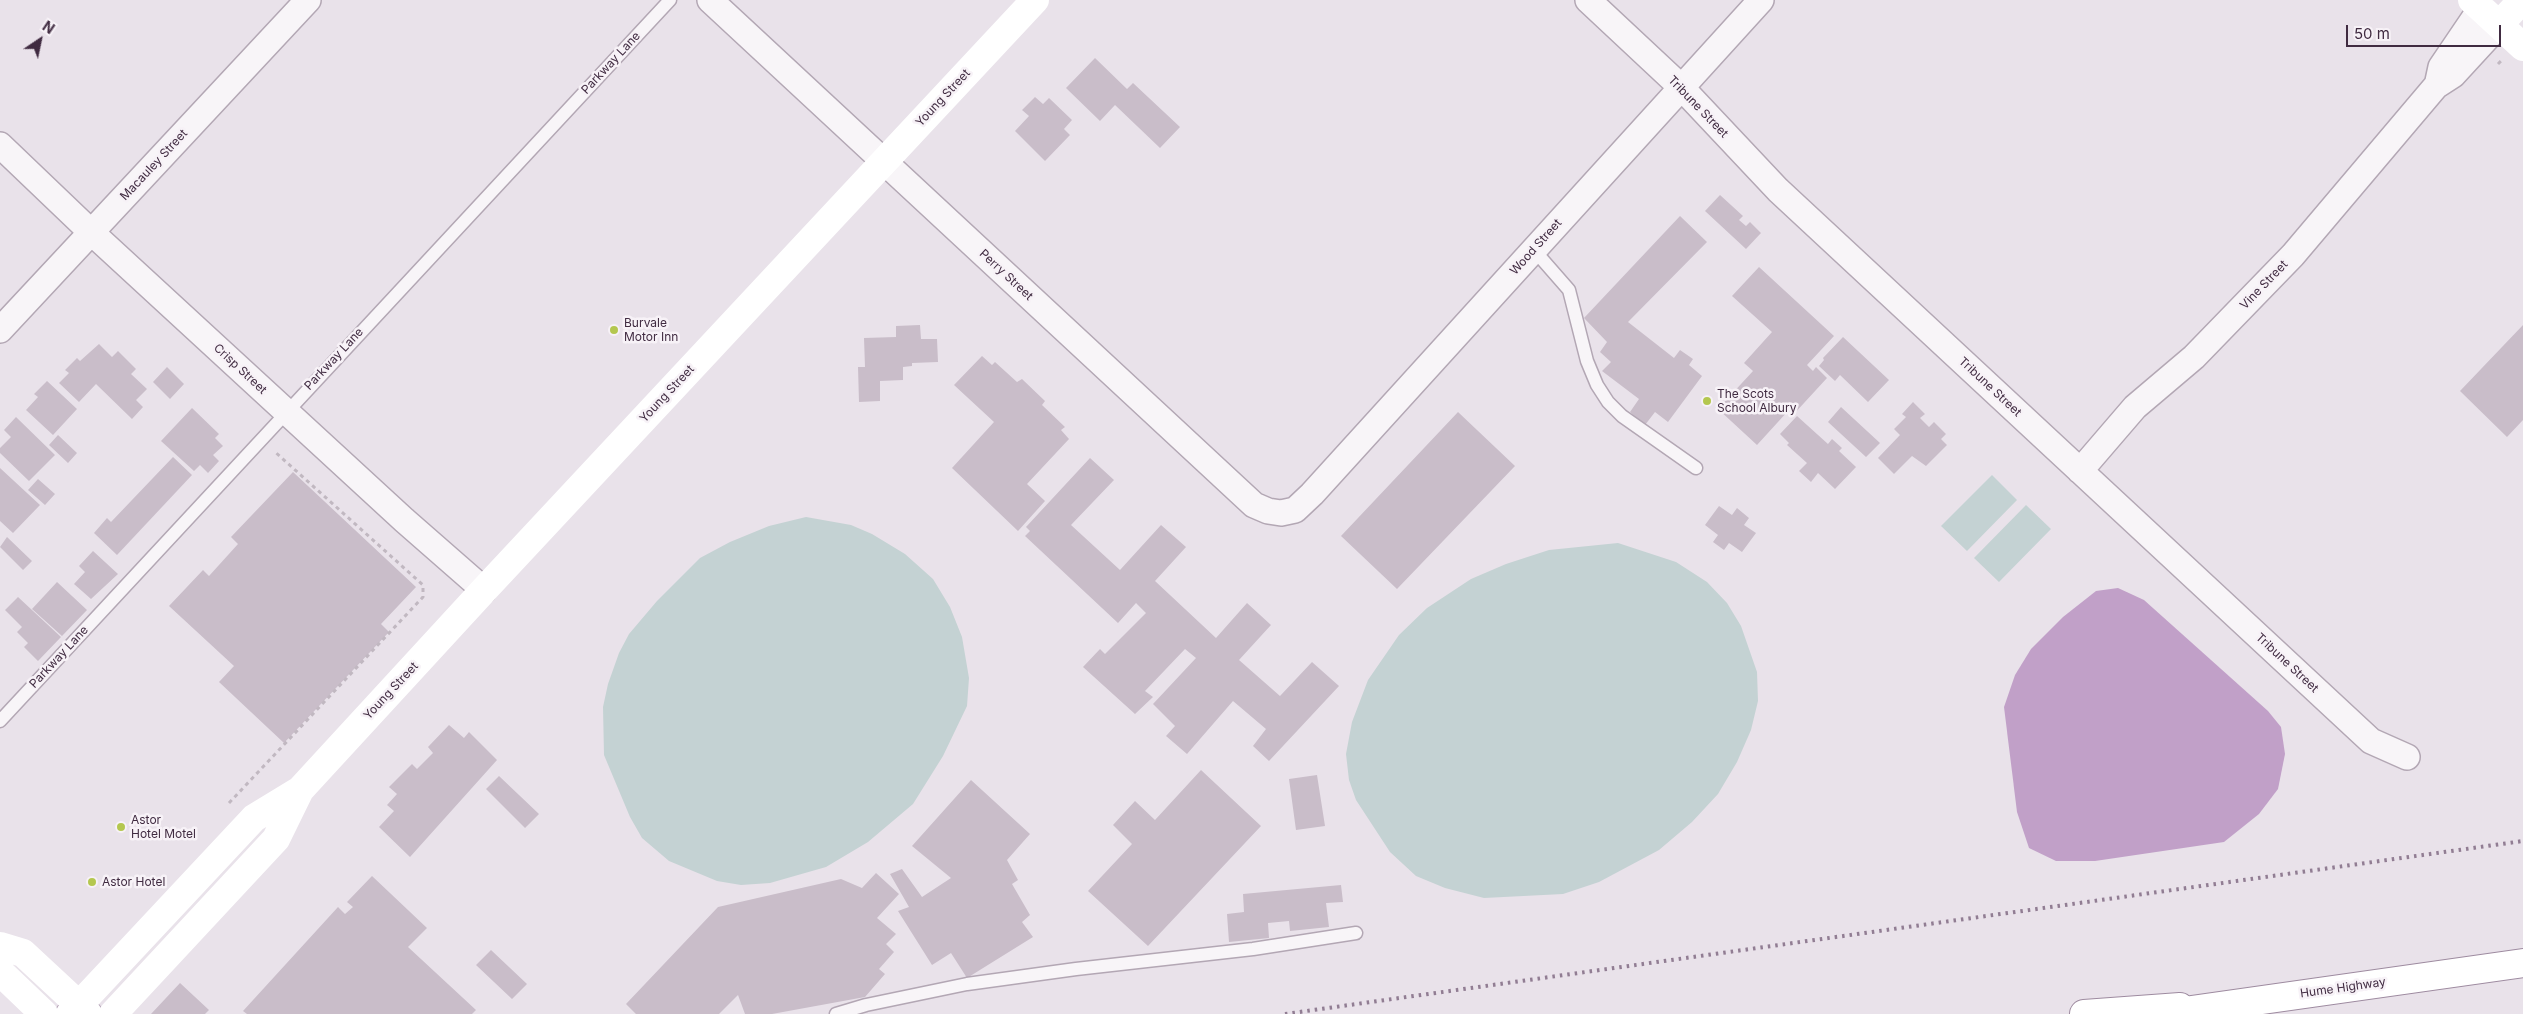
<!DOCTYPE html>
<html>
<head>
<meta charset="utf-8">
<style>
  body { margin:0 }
  #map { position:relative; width:2523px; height:1014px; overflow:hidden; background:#e9e2ea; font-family:Inter,sans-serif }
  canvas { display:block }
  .north { position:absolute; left:15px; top:15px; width:50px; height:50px; -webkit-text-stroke:4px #f7f2f7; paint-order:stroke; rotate:34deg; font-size:14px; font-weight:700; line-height:20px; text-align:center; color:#402b41 }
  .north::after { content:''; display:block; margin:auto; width:18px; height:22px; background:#402b41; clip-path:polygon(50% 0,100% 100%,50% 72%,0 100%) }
  .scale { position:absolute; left:2346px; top:25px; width:155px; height:22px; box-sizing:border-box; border:2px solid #402b41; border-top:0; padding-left:6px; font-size:15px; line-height:18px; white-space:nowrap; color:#402b41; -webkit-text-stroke:4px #f7f2f7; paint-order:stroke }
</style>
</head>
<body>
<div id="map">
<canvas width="2523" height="1014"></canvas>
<div class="north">N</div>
<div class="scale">50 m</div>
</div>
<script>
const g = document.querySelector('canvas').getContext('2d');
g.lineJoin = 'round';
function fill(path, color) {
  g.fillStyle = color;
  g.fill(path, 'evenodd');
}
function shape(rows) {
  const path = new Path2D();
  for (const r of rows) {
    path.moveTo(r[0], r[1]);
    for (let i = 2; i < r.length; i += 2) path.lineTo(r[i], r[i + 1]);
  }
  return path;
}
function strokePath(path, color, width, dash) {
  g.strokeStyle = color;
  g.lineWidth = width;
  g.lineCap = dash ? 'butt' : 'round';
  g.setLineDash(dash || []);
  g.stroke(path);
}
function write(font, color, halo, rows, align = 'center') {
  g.font = font + ' Inter,sans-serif';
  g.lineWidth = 5;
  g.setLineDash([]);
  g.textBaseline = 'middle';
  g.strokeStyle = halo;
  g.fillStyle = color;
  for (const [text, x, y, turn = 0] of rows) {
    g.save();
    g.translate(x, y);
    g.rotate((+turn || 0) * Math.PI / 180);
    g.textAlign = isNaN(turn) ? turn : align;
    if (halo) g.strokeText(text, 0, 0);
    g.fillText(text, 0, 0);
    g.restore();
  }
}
fill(shape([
  [1992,475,2017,500,1967,551,1941,526],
  [2026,505,2051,529,1999,582,1974,558],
  [806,517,851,525,872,534,905,554,933,579,950,607,962,637,969,678,967,706,943,756,913,804,868,842,826,867,770,883,741,885,717,881,669,861,642,838,630,817,604,755,603,707,608,684,619,653,629,634,657,601,700,558,730,542,769,526],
  [1618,543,1676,562,1707,582,1727,603,1741,626,1757,672,1758,701,1751,730,1737,762,1718,794,1692,822,1659,850,1599,882,1563,894,1484,898,1445,888,1416,876,1390,852,1356,800,1349,780,1346,754,1352,722,1368,680,1399,635,1427,608,1471,579,1506,564,1549,550]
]), '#c4d2d3');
fill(shape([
  [2118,588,2144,600,2268,711,2281,727,2285,754,2278,789,2259,814,2224,842,2095,861,2056,861,2029,848,2017,812,2004,707,2015,675,2031,649,2063,617,2096,591]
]), '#c1a0c8');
fill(shape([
  [1095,58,1127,89,1133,83,1180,127,1160,148,1115,105,1100,121,1066,88],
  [1035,97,1043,104,1049,98,1072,120,1064,129,1070,135,1045,161,1015,131,1029,116,1022,110],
  [1720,195,1743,216,1739,220,1746,226,1750,222,1761,233,1746,249,1705,211],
  [1680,216,1707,242,1628,322,1674,358,1680,350,1693,359,1689,365,1702,376,1668,422,1655,412,1645,425,1630,412,1639,399,1602,371,1611,362,1600,352,1607,342,1584,318],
  [1759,267,1834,336,1807,365,1813,371,1816,367,1827,378,1793,415,1788,411,1757,445,1718,409,1753,371,1744,363,1772,332,1732,296],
  [920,325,921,339,937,339,938,362,912,363,912,366,903,367,903,380,880,381,880,401,859,402,858,367,865,367,864,338,896,337,896,326],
  [2523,325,2523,420,2507,437,2460,391],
  [1843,337,1889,380,1868,402,1840,375,1835,381,1819,366,1824,360,1823,358],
  [99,344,112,357,118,351,136,369,131,374,147,389,136,400,143,407,132,419,96,384,79,402,59,383,69,373,65,370,77,358,80,361],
  [982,356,992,365,995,362,1017,382,1022,379,1045,401,1042,405,1065,427,1061,430,1069,439,1027,484,1045,501,1018,531,952,468,994,422,954,385],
  [167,367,184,384,170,399,153,382],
  [47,381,77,409,53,435,26,410,38,397,34,394],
  [1913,402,1925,414,1920,418,1929,427,1934,422,1946,434,1941,439,1947,445,1926,466,1912,456,1894,474,1878,458,1900,435,1894,429,1906,417,1902,414],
  [1841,407,1880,443,1866,457,1828,422],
  [192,408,219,434,215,438,223,446,213,455,219,461,208,473,200,465,194,471,161,441],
  [1458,412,1515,466,1397,589,1341,536],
  [1797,416,1828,444,1832,439,1842,448,1839,451,1856,467,1835,489,1818,473,1811,482,1799,471,1807,463,1787,445,1789,443,1780,434],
  [16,417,55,455,29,481,0,453,0,448,11,437,4,430],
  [58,435,77,453,68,463,49,445],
  [173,457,192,475,117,555,94,533,107,518,111,522],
  [1090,458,1114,480,1071,525,1120,570,1161,525,1186,547,1155,581,1216,638,1247,603,1271,625,1239,660,1280,696,1312,662,1339,686,1269,761,1253,746,1266,729,1233,701,1187,754,1166,736,1175,726,1153,704,1196,658,1185,649,1145,691,1153,697,1135,714,1083,667,1100,649,1105,654,1146,613,1136,603,1118,623,1025,536,1030,531,1026,527],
  [0,468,40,505,13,533,0,521],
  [293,472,416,587,381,624,389,632,284,743,219,682,234,666,169,606,203,570,209,576,238,544,231,537],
  [38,479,55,494,45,505,28,490],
  [1719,506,1732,515,1737,508,1749,518,1744,525,1756,533,1742,552,1729,543,1724,550,1713,542,1718,535,1705,525],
  [7,537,32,561,23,570,0,547],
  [93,551,118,574,91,599,74,584,85,572,79,566],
  [57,582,87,610,62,636,32,609],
  [18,597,61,637,38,661,24,647,28,643,17,632,22,627,5,610],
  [449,725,464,738,469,732,497,760,410,857,379,827,394,811,387,805,397,794,389,787,412,764,417,769,433,753,428,747],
  [1201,770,1261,826,1148,946,1088,891,1132,844,1113,825,1135,801,1155,820],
  [1317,775,1325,826,1296,830,1289,779],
  [499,776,539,814,525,828,486,789],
  [971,780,1030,834,1007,860,1018,880,1012,884,1030,915,1022,922,1033,937,967,978,951,953,932,965,898,911,909,907,890,874,902,869,922,897,951,878,912,846],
  [876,873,899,894,877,918,896,934,886,944,894,952,879,969,885,974,865,997,772,1014,745,1014,738,995,719,1014,636,1014,626,1004,718,907,841,879,862,888],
  [372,876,427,928,408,947,476,1010,472,1014,247,1014,243,1011,338,907,345,914,353,907,347,902],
  [1341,885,1343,902,1326,903,1329,927,1290,931,1289,921,1268,923,1269,938,1229,942,1227,914,1244,912,1243,894],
  [491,950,527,984,512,999,476,965],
  [180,983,209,1010,205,1014,151,1014]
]), '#c9bdc9');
const lane = shape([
  [1534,250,1569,290,1587,361,1597,385,1608,402,1622,416,1696,468],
  [0,721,670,0],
  [836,1014,866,1005,967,984,1076,969,1253,949,1356,933]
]);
const street = shape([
  [710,0,1254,505,1268,511,1281,513,1295,510,1312,494,1761,0],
  [1588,0,1681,87,1778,190,2371,741,2407,757],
  [2438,81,2441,67,2481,8],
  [0,145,91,232,404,520,484,590],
  [0,330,308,0],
  [2080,471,2135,407,2194,357,2293,255,2436,86,2453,75,2499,25]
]);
const primary = shape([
  [70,1014,79,1005,88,1014]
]);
const highway = shape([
  [2084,1014,2180,1007],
  [2163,1014,2523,963]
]);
strokePath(lane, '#b3a7b4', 15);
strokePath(street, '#b3a7b4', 28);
strokePath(primary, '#b3a2b5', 30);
strokePath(highway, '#9e8ba0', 30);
strokePath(shape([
  [2498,64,2503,59],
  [229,803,423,597,423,585,274,451]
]), '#c1b8c1', 3, [4, 4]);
strokePath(lane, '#f8f5f8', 12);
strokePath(street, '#f8f5f8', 25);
strokePath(shape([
  [2472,0,2523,47],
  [2499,25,2522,0],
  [0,946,23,953,79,1005,254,818,300,790,484,590,1035,0],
  [0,972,44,1014],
  [113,1014,276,839,300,790]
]), '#fff', 28);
strokePath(primary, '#fff', 28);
strokePath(highway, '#fff', 28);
strokePath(shape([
  [1285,1014,2523,841]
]), '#917d93', 4, [2.5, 5]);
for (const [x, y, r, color] of [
  [614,330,5,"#b4c74f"],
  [1707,401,5,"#b4c74f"],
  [121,827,5,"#b4c74f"],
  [92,882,5,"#b4c74f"]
]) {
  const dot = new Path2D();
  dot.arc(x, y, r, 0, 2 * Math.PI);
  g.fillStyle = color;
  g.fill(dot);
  strokePath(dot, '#f7f2f7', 2);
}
write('12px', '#402b41', '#f7f2f7', [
  ["Parkway Lane",611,63,-47],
  ["Young Street",943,98,-47],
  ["Tribune Street",1698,107,46],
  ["Macauley Street",154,165,-47],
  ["Wood Street",1536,247,-48],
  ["Perry Street",1006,275,43],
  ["Vine Street",2264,285,-46],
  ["Parkway Lane",334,359,-47],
  ["Crisp Street",240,369,43],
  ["Tribune Street",1990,387,43],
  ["Young Street",667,394,-47],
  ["Parkway Lane",59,657,-47],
  ["Tribune Street",2287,663,43],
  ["Young Street",391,691,-47],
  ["Hume Highway",2343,988,-8]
]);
write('12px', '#402b41', '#f7f2f7', [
  ["Burvale",624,323],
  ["Motor Inn",624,337],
  ["The Scots",1717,394],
  ["School Albury",1717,408],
  ["Astor",131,820],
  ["Hotel Motel",131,834],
  ["Astor Hotel",102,882]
], 'left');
</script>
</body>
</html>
